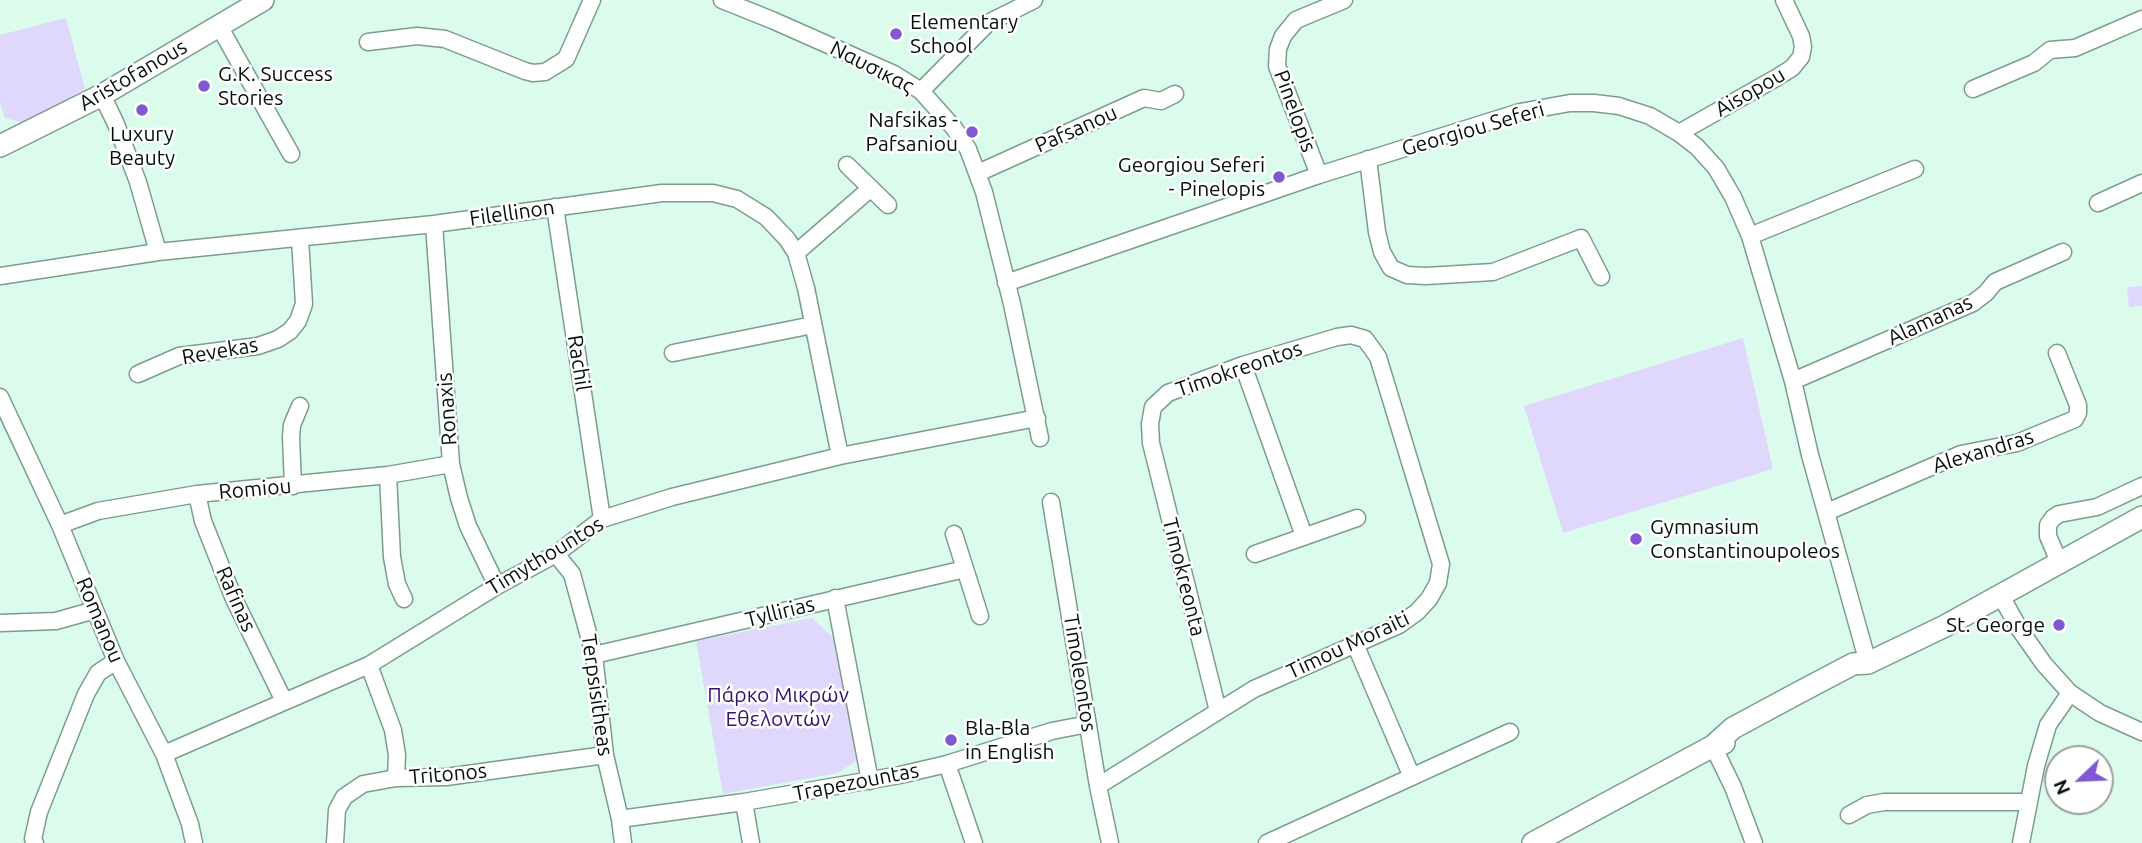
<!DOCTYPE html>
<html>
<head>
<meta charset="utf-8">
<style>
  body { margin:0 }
  #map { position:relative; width:2142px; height:843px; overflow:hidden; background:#dbfced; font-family:Ubuntu,sans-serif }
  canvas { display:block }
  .north { position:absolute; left:2044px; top:745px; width:70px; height:70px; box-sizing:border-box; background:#fff; border:2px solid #9b9f9d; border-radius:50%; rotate:247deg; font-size:19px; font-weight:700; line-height:28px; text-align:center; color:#050f0b }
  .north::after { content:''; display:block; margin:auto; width:24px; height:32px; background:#7f58d2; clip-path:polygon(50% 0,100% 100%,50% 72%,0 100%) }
</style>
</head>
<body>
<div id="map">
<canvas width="2142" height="843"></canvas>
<div class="north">N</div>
</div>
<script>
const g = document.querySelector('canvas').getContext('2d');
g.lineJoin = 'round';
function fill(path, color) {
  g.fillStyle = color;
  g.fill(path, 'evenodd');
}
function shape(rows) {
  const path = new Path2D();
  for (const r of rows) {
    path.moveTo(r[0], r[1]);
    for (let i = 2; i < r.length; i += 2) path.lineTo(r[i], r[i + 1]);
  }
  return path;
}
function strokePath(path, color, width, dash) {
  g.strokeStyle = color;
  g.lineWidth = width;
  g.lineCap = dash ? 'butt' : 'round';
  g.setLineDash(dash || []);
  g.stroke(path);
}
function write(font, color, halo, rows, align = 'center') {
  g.font = font + ' Ubuntu,sans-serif';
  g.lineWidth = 5;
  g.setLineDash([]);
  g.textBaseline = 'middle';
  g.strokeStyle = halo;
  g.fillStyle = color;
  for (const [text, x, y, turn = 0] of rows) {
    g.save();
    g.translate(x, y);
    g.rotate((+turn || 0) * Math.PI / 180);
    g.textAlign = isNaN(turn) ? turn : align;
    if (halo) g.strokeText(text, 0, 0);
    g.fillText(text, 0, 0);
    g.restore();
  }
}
fill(shape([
  [66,18,85,89,25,123,5,118,0,102,0,35],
  [2142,286,2142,306,2129,307,2127,287],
  [1743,338,1773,469,1563,533,1524,406],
  [812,618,837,641,857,760,838,773,723,794,696,641]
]), '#dfd8fc');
const street = shape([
  [722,0,772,20,894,74,921,91,954,128,968,149,984,192,1012,304,1040,438],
  [219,26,291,154],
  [368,42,417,36,445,39,525,71,533,73,545,72,566,59,592,0],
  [1973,89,2034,63,2050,50,2075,48,2142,19],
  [921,91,988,23,1034,0],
  [102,95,116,124,138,182,158,252],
  [1679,133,1776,78,1792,68,1801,57,1803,47,1801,36,1784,0],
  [1368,159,1377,232,1382,252,1391,268,1407,275,1426,276,1493,272,1581,238,1601,277],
  [847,165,888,205],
  [978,173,1144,98,1161,101,1175,94],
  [1319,175,1277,66,1278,49,1283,36,1296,20,1344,0],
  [2098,203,2142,183],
  [555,207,602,519],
  [434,224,451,464,459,498,468,526,497,586],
  [1750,236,1915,169],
  [796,253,871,188],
  [0,276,158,252,434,224,662,193,713,193,737,199,766,217,787,239,796,253,806,288,840,456],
  [1006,283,1319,175,1520,112,1570,103,1594,103,1619,106,1650,116,1679,133,1697,147,1716,168,1733,197,1750,236,1793,381,1810,455,1868,663],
  [673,353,813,325],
  [1243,365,1304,536],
  [138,374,179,356,258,346,278,339,290,331,298,321,304,304,300,239],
  [1793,381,1973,303,1986,293,1995,282,2063,252],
  [0,397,60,525,116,661,164,754,190,824,194,843],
  [388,475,392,557,397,584,404,599],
  [293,486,291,437,292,425,300,406],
  [197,494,203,521,234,599,284,701],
  [1051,502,1098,786,1110,843],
  [1827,512,1961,454,2017,443,2075,419,2078,413,2078,405,2057,353],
  [60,525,98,511,197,494,388,475,451,464],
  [954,534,980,616],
  [556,554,572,574,594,655,605,755,620,819,623,843],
  [1255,554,1357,518],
  [2059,562,2048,536,2048,525,2053,518,2059,514,2097,507,2142,486],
  [2001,596,2020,630,2044,664,2070,693,2100,713,2142,732],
  [835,598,870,781],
  [0,623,56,621,95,610],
  [1355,644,1412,777],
  [594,655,965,569],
  [369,665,393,730,397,755,396,778],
  [1713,746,1733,787,1754,843],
  [164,754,369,665,497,586,556,554,602,519,672,497,840,456,1037,418],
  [947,764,974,843],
  [1098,786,1254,689,1399,625,1417,612,1429,599,1438,583,1441,564,1378,357,1365,339,1351,335,1337,337,1243,365,1168,393,1153,407,1150,424,1151,443,1218,711],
  [744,802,751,843],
  [1849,815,1867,805,1884,802,2029,802],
  [620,819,744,802,900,775,947,764,1052,731,1088,724],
  [35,843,33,839,39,812,86,694,98,673,116,661],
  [335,843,337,810,344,797,363,784,396,778,446,777,605,755],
  [1267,843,1510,732],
  [2021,843,2036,766,2048,725,2070,693]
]);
const secondary = shape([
  [0,146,102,95,263,0],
  [1713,746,1733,728,1798,693,1853,664,1868,663,1945,626,2142,517],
  [1533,843,1713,746,1724,743]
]);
strokePath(street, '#7c9c8e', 19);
strokePath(secondary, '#7c9c8e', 24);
strokePath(street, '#fff', 16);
strokePath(secondary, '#fff', 21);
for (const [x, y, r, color] of [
  [896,34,7,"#7f58d2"],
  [204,86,7,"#7f58d2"],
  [142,110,7,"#7f58d2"],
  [972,132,7,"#7f58d2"],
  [1279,177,7,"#7f58d2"],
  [1636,539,7,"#7f58d2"],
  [2059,625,7,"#7f58d2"],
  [951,740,7,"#7f58d2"]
]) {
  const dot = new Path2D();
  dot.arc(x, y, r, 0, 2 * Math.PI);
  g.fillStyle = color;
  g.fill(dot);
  strokePath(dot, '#fff', 2.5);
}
write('21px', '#050f0b', '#fff', [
  ["Elementary",910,22],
  ["School",910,46],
  ["G.K. Success",218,74],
  ["Stories",218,98],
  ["Nafsikas -",958,120,"right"],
  ["Pafsaniou",958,144,"right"],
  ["Luxury",142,134,"center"],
  ["Beauty",142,158,"center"],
  ["Georgiou Seferi",1265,165,"right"],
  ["- Pinelopis",1265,189,"right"],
  ["Gymnasium",1650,527],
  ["Constantinoupoleos",1650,551],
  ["St. George",2045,625,"right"],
  ["Bla-Bla",965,728],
  ["in English",965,752]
], 'left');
write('21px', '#050f0b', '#fff', [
  ["Ναυσικας",872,67,27],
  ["Aristofanous",133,75,-30],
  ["Aisopou",1750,92,-30],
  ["Pinelopis",1295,111,70],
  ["Pafsanou",1076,129,-24],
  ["Georgiou Seferi",1473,129,-16],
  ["Filellinon",512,213,-8],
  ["Alamanas",1930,320,-25],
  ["Revekas",220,351,-10],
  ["Rachil",579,363,81],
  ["Timokreontos",1239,369,-19],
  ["Ronaxis",447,409,-94],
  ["Alexandras",1983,451,-17],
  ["Romiou",255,489,-5],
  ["Timythountos",545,556,-31],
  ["Timokreonta",1184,577,76],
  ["Rafinas",236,599,66],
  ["Tyllirias",780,612,-14],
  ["Romanou",100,620,67],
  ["Timou Moraiti",1348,645,-25],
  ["Timoleontos",1080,673,81],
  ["Terpsisitheas",597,695,82],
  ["Tritonos",448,774,-5],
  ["Trapezountas",856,782,-11]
]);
write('21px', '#391170', '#fff', [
  ["Πάρκο Μικρών",778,695],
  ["Εθελοντών",778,719]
]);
</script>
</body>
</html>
